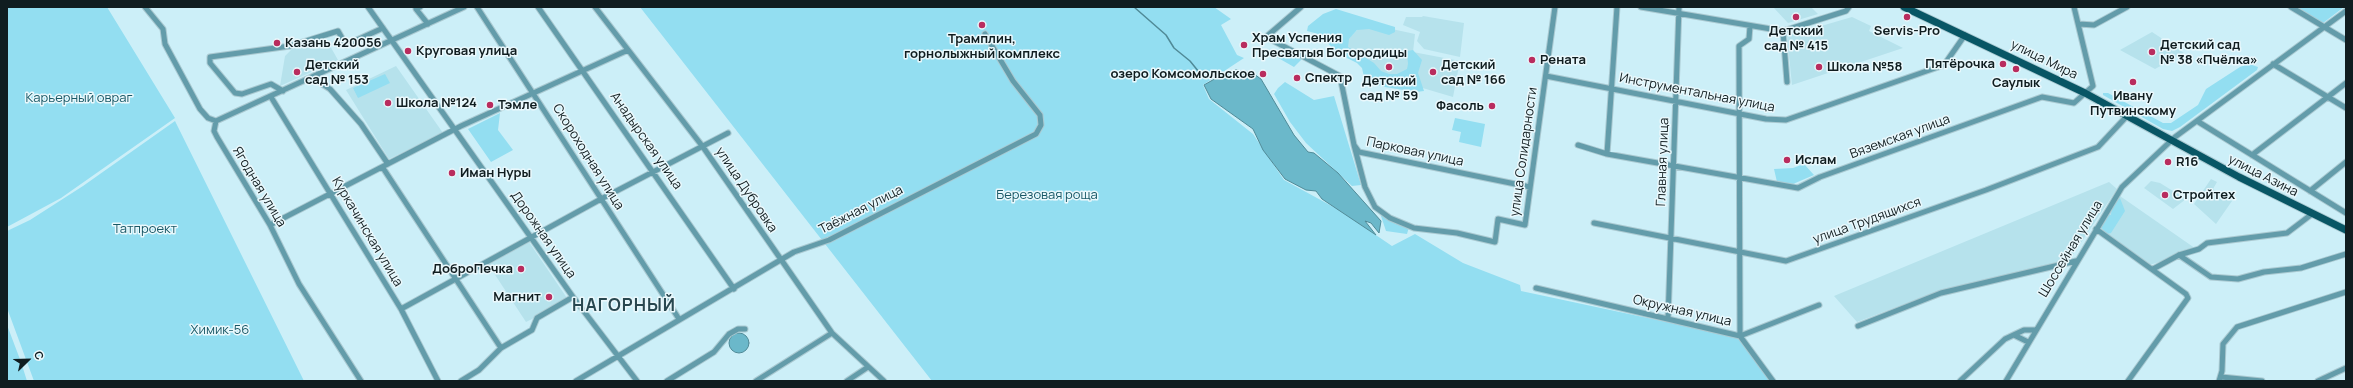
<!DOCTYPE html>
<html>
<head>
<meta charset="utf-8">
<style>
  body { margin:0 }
  #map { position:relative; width:2353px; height:388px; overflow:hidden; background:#cceff8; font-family:Manrope,sans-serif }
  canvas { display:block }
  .frame { position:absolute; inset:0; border:8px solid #101d20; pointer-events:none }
  .north { position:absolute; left:8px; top:340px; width:40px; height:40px; -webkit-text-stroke:3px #eaf8fc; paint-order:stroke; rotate:67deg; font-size:11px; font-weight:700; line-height:16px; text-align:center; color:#101d20 }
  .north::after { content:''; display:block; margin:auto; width:14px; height:18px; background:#101d20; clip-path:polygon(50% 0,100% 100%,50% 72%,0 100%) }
</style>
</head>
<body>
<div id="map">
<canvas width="2353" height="388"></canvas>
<div class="frame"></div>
<div class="north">С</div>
</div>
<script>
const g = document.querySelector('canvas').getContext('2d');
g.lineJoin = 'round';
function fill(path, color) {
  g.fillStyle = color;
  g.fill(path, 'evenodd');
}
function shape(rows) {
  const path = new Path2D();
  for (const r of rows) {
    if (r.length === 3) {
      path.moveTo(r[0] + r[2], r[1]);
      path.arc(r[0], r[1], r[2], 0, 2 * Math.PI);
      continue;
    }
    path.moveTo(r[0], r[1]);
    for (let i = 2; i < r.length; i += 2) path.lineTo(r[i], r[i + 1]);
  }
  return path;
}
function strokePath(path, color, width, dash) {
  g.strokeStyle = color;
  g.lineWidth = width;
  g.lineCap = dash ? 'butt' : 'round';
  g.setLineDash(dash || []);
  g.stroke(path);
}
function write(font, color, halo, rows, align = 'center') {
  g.font = font + ' Manrope,sans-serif';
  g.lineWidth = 3;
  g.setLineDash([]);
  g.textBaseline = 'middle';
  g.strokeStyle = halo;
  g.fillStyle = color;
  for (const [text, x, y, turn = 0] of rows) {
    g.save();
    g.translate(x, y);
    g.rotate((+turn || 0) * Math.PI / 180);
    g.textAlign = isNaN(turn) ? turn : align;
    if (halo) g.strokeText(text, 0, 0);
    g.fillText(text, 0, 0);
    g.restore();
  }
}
fill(shape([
  [1773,7,1811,7,1818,14,1788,23],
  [1423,16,1464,23,1460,57,1424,49,1417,41,1420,32,1403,25,1406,17,1422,17],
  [1852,17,1871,26,1869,31,1903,48,1792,85,1787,36],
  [1364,23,1415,34,1413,52,1460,61,1453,97,1399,81,1337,51],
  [2152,32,2184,53,2155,69,2120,50],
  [325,37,338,60,280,86,285,56,292,49],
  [396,66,443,133,389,159,346,90],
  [2211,179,2217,182,2213,189,2232,201,2216,224,2194,204],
  [2151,181,2160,183,2186,199,2173,209,2144,188],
  [2109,182,2117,189,2070,259,1936,292,1857,322,1834,296],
  [2120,196,2199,251,2149,265,2099,229],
  [529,242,569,301,526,322,488,264]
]), '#b6e2ec');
fill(shape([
  [7,7,107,7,175,118,61,198,7,227],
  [640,7,1214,7,1231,19,1221,25,1237,55,1244,58,1203,85,1209,99,1253,134,1284,180,1339,210,1392,246,1415,234,1463,263,1520,285,1521,291,1737,337,1770,381,932,381],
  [2297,7,2344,7,2323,23],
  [1336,9,1395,27,1395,32,1389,35,1369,29,1357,30,1349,39,1348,47,1374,63,1381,71,1389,74,1397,74,1407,69,1408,64,1407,51,1413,50,1422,60,1418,73,1424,91,1416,92,1385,87,1368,82,1364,77,1362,68,1357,63,1335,52,1322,35,1307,31,1308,26,1323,14],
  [1280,48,1302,59,1294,67,1273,55],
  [2249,64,2258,67,2257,70,2180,127,2172,131,2163,129,2103,95,2103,93,2108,93,2163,123,2171,123,2198,105,2206,89,2240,67],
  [385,74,390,83,358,98,353,88],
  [1285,82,1314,100,1334,96,1361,185,1352,186,1306,143,1290,122,1274,94,1278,88],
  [500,113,498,130,513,150,491,162,468,129],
  [1455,118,1485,124,1481,147,1459,142,1461,132,1452,130],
  [175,121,304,381,34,381,7,308,7,231,30,220,83,186],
  [1804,164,1814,175,1793,184,1777,182,1774,169,1793,168],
  [2120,198,2125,211,2111,233,2107,234,2100,226,2105,222,2108,215,2111,215,2112,206],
  [1380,213,1409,227,1407,234,1386,231],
  [7,325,21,362,27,381,7,381]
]), '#93def1');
const water = shape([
  [1236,70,1251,72,1261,79,1294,135,1308,152,1314,153,1338,173,1381,221,1379,233,1371,223,1365,221,1376,235,1322,199,1316,191,1306,190,1285,179,1263,150,1253,129,1211,99,1204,85,1225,73,1236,70],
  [739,343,10]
]);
fill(water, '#6bb8ca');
strokePath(water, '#508a97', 1);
strokePath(shape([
  [1134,7,1166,35,1174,48,1190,61,1203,77]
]), '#508a97', 1.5);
const minor = shape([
  [145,7,163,29,165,44,200,109,208,118,216,121,214,131,217,137,270,225,299,284,361,381],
  [368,7,573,297,637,381],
  [420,7,416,9,428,24],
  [477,7,679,319],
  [538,7,734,289],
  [595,7,703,147,832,333,884,381],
  [1301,7,1266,37,1340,76,1354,145,1359,152,1530,187],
  [1641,7,1783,31,1846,11,1849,7],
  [2291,7,2346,40],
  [2079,24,2094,25,2127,7],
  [1783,31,1787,82],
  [2273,64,2346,108],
  [316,75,319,82,330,89,361,124,388,164],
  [1546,76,1766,119,1786,120,1944,65,1965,35],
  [283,91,271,84,242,94,235,93,210,63,210,57,290,46,338,31,346,45,383,28],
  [271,97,401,309,438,381],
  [216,121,464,7],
  [2197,121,2346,213],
  [1354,145,1365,187,1375,207,1390,218,1414,228,1457,233,1495,242,1498,219,1525,225,1555,7],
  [1578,145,1607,154,1798,188,1820,177,2042,97,2074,103,2093,86,2074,7],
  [1607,154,1617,7],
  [2252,155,2346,83],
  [383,168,501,348],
  [2310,191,2346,162],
  [1594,223,1786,261,1986,190,2098,147,2127,116],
  [270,225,461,126,628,50],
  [2096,229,2186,294,2188,298,2128,381],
  [2179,255,2211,277,2238,279,2264,272,2301,268,2346,254],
  [2153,269,2179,255,2199,249,2207,243,2287,233,2312,214],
  [1536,288,1740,336,1819,305],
  [401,309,601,199,728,133],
  [1668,319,1679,7],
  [1858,326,1941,293,2076,261],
  [2014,335,2028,342],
  [1740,336,1739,46,1749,39,1750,26],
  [1740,336,1773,381],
  [2221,377,2262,381],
  [461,381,479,370,501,348,532,330,537,318,573,297],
  [576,381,794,252,829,240,1036,134,1041,125,1040,115,1013,81,985,34],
  [667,381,714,352,729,334,738,329,745,329],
  [756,381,832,333],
  [847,381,868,367],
  [1960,381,2005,339,2024,330,2035,330],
  [2006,381,2122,187,2175,137,2346,11],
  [2219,381,2222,371,2223,344,2237,327,2346,292],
  [2318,381,2346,368]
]);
const major = shape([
  [1904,7,2085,93,2239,177,2346,230]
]);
strokePath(minor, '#aac9d1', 7);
strokePath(major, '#aac9d1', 9);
strokePath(minor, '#639caa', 5);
strokePath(major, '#085665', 7);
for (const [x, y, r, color] of [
  [1796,17,4,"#b92c5e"],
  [1907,17,4,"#b92c5e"],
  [982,25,4,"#b92c5e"],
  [277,43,4,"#b92c5e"],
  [1244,45,4,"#b92c5e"],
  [408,51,4,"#b92c5e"],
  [2152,52,4,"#b92c5e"],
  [1532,60,4,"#b92c5e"],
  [2003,64,4,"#b92c5e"],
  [1389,67,4,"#b92c5e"],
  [1819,67,4,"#b92c5e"],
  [2016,69,4,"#b92c5e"],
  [297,72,4,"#b92c5e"],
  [1433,72,4,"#b92c5e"],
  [1263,74,4,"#b92c5e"],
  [1297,78,4,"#b92c5e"],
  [2133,82,4,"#b92c5e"],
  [388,103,4,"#b92c5e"],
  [490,105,4,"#b92c5e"],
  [1492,106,4,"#b92c5e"],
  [1787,160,4,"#b92c5e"],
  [2168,162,4,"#b92c5e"],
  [452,173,4,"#b92c5e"],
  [2165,195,4,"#b92c5e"],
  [521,269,4,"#b92c5e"],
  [549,297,4,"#b92c5e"]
]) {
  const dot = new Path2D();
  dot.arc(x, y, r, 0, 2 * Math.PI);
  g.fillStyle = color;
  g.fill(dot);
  strokePath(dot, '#eaf8fc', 1.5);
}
write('bold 13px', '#101d20', '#eaf8fc', [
  ["Детский",1796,31,"center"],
  ["сад № 415",1796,46,"center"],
  ["Servis-Pro",1907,31,"center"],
  ["Храм Успения",1252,38],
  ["Пресвятыя Богородицы",1252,53],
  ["Трамплин,",982,39,"center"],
  ["горнолыжный комплекс",982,54,"center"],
  ["Казань 420056",285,43],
  ["Детский сад",2160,45],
  ["№ 38 «Пчёлка»",2160,60],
  ["Круговая улица",416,51],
  ["Рената",1540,60],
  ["Пятёрочка",1995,64,"right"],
  ["Детский",305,65],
  ["сад № 153",305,80],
  ["Детский",1441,65],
  ["сад № 166",1441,80],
  ["Школа №58",1827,67],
  ["озеро Комсомольское",1255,74,"right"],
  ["Спектр",1305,78],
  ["Детский",1389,81,"center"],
  ["сад № 59",1389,96,"center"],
  ["Саулык",2016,83,"center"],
  ["Ивану",2133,96,"center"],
  ["Путвинскому",2133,111,"center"],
  ["Школа №124",396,103],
  ["Тэмле",498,105],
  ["Фасоль",1484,106,"right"],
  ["Ислам",1795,160],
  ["R16",2176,162],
  ["Иман Нуры",460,173],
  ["Стройтех",2173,195],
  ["ДоброПечка",513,269,"right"],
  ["Магнит",541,297,"right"]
], 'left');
write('13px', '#101d20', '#eaf8fc', [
  ["улица Мира",2044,60,26],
  ["Инструментальная улица",1697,93,11],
  ["Вяземская улица",1900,137,-20],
  ["Анадырская улица",646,141,55],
  ["Парковая улица",1415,152,12],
  ["улица Солидарности",1524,152,-82],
  ["Скороходная улица",588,157,58],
  ["Главная улица",1663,162,-88],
  ["улица Азина",2263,176,27],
  ["Ягодная улица",259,187,59],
  ["улица Дубровка",746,190,56],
  ["Таёжная улица",861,210,-27],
  ["улица Трудящихся",1867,221,-20],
  ["Куркачинская улица",367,232,59],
  ["Дорожная улица",543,235,55],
  ["Шоссейная улица",2071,249,-59],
  ["Окружная улица",1682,311,13]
]);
write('13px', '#185866', '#eaf8fc', [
  ["Карьерный овраг",79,98],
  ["Березовая роща",1047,195],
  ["Татпроект",145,229],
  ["Химик-56",220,330]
]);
g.letterSpacing = '1px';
write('bold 17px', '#28474f', '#eaf8fc', [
  ["НАГОРНЫЙ",624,306]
]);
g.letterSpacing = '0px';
</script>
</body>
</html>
